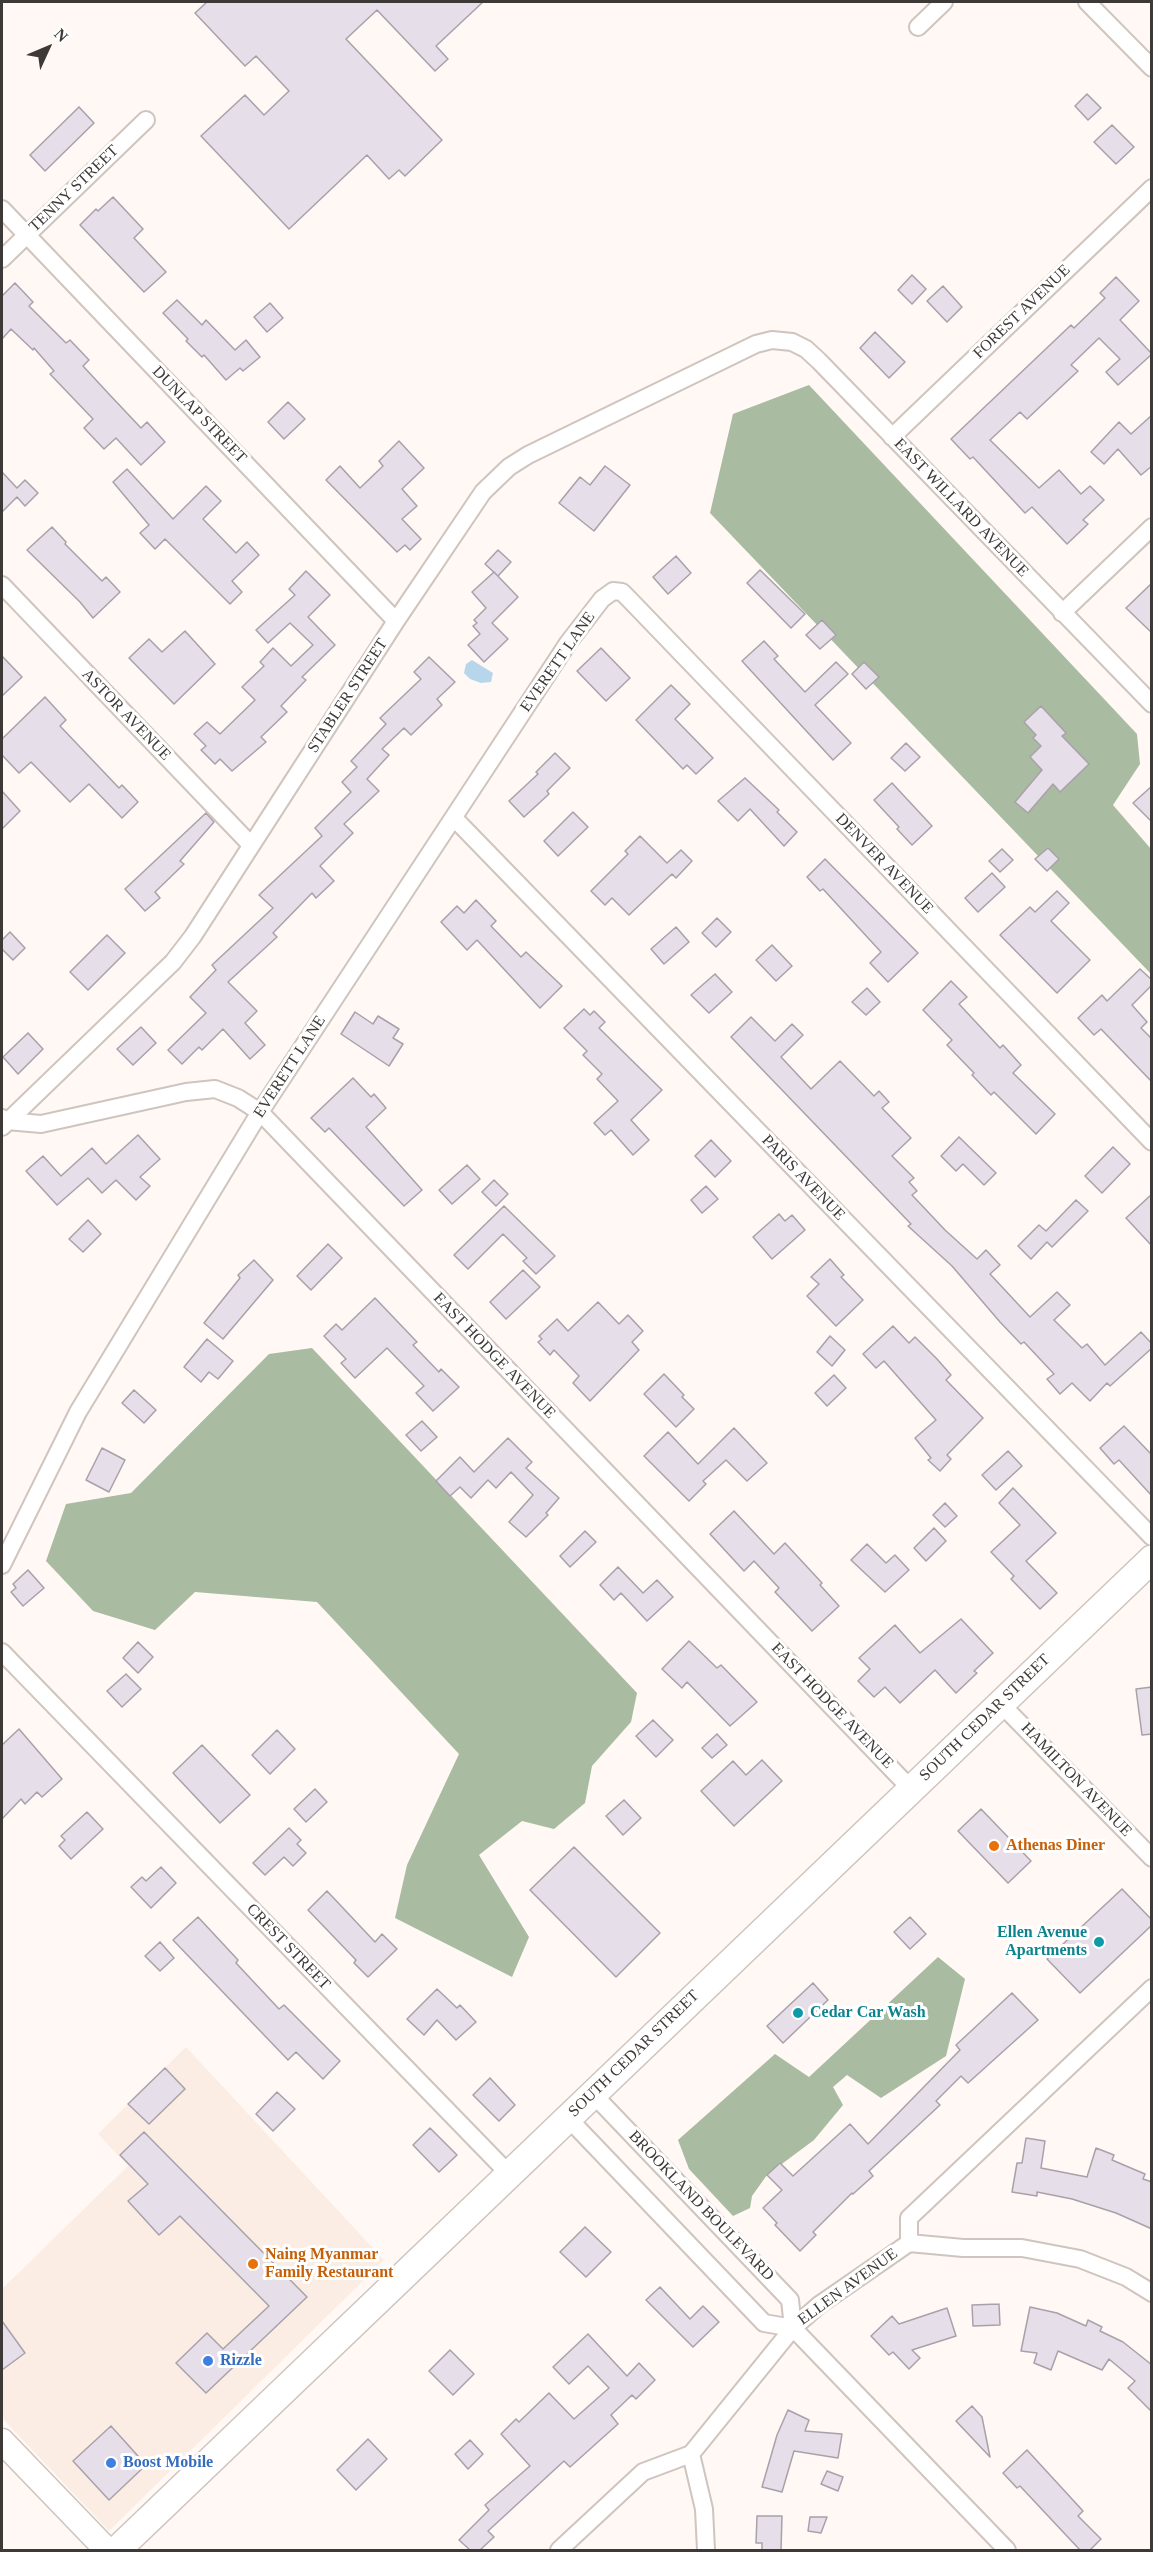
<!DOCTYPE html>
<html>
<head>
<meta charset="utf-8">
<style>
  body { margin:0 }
  #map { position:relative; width:1153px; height:2552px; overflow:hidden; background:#fff8f4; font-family:Georgia,serif }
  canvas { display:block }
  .frame { position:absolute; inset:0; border:3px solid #3d3936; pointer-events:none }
  .north { position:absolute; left:18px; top:18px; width:60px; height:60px; -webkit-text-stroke:4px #fff; paint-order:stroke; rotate:46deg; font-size:16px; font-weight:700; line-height:24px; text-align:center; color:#3d3936 }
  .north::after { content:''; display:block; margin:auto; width:21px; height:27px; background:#3d3936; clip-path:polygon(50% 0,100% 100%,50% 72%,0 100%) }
</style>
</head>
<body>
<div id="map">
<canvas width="1153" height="2552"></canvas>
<div class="frame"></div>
<div class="north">N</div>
</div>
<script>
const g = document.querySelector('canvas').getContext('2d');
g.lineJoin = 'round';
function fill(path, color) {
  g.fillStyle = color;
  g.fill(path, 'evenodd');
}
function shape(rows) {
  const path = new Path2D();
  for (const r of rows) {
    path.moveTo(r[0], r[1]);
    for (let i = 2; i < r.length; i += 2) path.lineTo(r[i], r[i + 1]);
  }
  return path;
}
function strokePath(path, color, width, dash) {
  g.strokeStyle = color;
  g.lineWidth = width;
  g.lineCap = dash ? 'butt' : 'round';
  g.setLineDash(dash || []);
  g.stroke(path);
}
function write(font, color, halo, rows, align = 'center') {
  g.font = font + ' Georgia,serif';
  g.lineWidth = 6;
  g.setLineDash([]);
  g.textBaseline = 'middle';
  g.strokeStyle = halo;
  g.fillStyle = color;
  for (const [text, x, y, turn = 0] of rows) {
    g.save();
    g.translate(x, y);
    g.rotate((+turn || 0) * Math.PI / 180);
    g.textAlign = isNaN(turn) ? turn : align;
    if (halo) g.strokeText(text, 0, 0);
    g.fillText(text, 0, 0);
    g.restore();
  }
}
fill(shape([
  [186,2047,384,2260,109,2531,2,2418,2,2289,128,2166,98,2134]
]), '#fcede4');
fill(shape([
  [809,385,1137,734,1140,764,1113,805,1151,849,1151,974,710,513,733,414],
  [312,1348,637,1693,631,1722,592,1766,585,1803,554,1829,522,1821,479,1855,529,1937,512,1977,395,1918,407,1865,459,1754,317,1602,195,1592,155,1630,93,1611,46,1561,66,1504,131,1493,269,1354],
  [938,1957,965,1979,946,2056,881,2098,847,2075,833,2087,843,2105,814,2140,767,2175,752,2196,750,2208,733,2216,689,2169,678,2140,775,2054,809,2077]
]), '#a9bba0');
fill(shape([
  [472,660,493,673,491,682,481,683,470,679,464,673,466,664]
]), '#b8d6eb');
const building = shape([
  [207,2,483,2,436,46,448,59,435,71,377,10,346,39,442,140,405,176,399,170,389,179,367,155,289,229,201,136,245,95,264,115,289,91,256,56,245,66,195,13,207,2],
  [1087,94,1101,108,1088,120,1075,106,1087,94],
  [79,107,94,123,45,171,30,155,79,107],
  [1112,125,1134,147,1116,164,1094,142,1112,125],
  [113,197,143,229,134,238,166,272,144,292,80,225,96,209,98,211,113,197],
  [912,275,926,289,912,304,898,290,912,275],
  [1116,277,1139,301,1120,320,1152,354,1118,385,1106,372,1120,359,1099,338,1071,365,1078,371,1027,419,1020,412,990,440,1039,488,1059,470,1081,494,1090,486,1104,500,1083,520,1088,524,1067,544,1032,507,1025,513,973,457,970,459,951,439,1071,325,1074,328,1105,298,1100,293,1116,277],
  [15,283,33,302,29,306,66,343,70,340,89,360,83,366,108,393,141,428,147,422,165,442,141,465,116,438,104,449,84,428,93,419,50,374,54,371,34,348,33,350,11,329,2,339,2,296,15,283],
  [943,286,962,307,947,322,927,301,943,286],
  [177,300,202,325,206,320,235,350,246,340,260,357,243,371,240,368,226,380,204,355,202,357,186,341,188,339,163,313,177,300],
  [270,303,283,318,267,332,254,317,270,303],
  [875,332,905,362,889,378,860,348,875,332],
  [288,402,305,419,284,439,268,422,288,402],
  [1152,415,1152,466,1141,475,1118,449,1104,464,1091,452,1119,422,1131,434,1152,415],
  [399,441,424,468,402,489,417,506,402,519,421,539,410,550,405,545,397,552,326,480,340,466,360,488,383,466,379,461,399,441],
  [605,466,630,485,594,531,559,503,580,477,590,485,605,466],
  [127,469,173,519,206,486,221,501,203,519,236,553,247,542,259,555,232,581,242,592,230,604,165,539,155,549,140,533,149,525,113,482,127,469],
  [2,472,17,488,25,480,38,493,25,506,17,497,2,512,2,472],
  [52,527,66,542,65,544,102,581,106,577,120,592,93,618,80,602,27,550,52,527],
  [498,550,511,562,498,576,485,564,498,550],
  [676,556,691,573,668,594,653,577,676,556],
  [760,570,805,614,791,628,747,583,760,570],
  [306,571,330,595,308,617,335,645,302,677,306,680,281,706,287,712,261,737,266,742,232,771,220,759,215,764,201,750,206,746,194,734,207,722,220,734,255,700,242,687,264,666,260,662,273,648,291,666,313,645,290,623,268,643,256,630,295,595,289,589,306,571],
  [494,572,518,597,492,623,508,639,484,662,468,645,480,634,473,626,477,623,474,620,486,608,472,592,494,572],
  [1152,583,1152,633,1126,608,1152,583],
  [822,620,836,635,820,649,806,635,822,620],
  [185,631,215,664,174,704,129,658,149,639,162,652,185,631],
  [764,641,778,656,774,659,805,692,836,662,848,674,815,705,851,743,833,760,742,661,764,641],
  [601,648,630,678,606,701,577,671,601,648],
  [2,656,22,677,2,696,2,656],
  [429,657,455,682,437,699,442,705,411,735,404,728,382,749,389,755,367,779,379,791,344,824,353,833,320,866,334,881,316,898,312,893,273,933,277,937,228,982,257,1011,245,1023,265,1045,250,1059,223,1029,202,1050,199,1047,182,1064,168,1050,206,1013,190,997,216,970,212,965,273,908,259,895,322,836,315,828,351,792,342,782,357,767,351,761,386,724,380,718,421,679,414,672,429,657],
  [864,662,879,677,866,689,852,674,864,662],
  [671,685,690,704,675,719,713,758,696,774,687,765,683,769,636,720,671,685],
  [45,697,66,720,60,726,119,788,122,785,138,802,122,818,89,784,70,802,31,762,19,773,2,755,2,739,45,697],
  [1041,706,1066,733,1062,736,1089,764,1060,792,1053,784,1028,813,1015,802,1042,770,1030,757,1041,746,1033,738,1036,735,1024,722,1041,706],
  [906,743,920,757,905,771,891,758,906,743],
  [555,753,570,768,547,791,549,794,524,817,509,801,538,774,536,772,555,753],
  [745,778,779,810,777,812,797,832,784,846,750,809,738,821,718,801,745,778],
  [892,783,932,826,912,845,897,829,899,827,874,800,892,783],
  [1152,786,1152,822,1133,803,1152,786],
  [2,791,20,811,2,829,2,791],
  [573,812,588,827,558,856,544,841,573,812],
  [206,813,214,822,180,861,184,864,155,892,160,898,145,911,125,889,206,813],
  [640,836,667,863,681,850,692,861,676,878,672,874,629,915,612,898,605,905,591,891,628,854,625,851,640,836],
  [1048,848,1059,859,1047,871,1035,859,1048,848],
  [1002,849,1013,860,1000,872,989,861,1002,849],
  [825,859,918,953,888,982,870,963,881,952,823,889,820,891,807,877,825,859],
  [992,873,1005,887,978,912,965,898,992,873],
  [1057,891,1069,903,1051,921,1090,960,1057,993,1000,935,1030,907,1035,912,1057,891],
  [476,900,496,921,491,926,521,957,526,952,562,986,540,1008,477,940,467,950,441,922,457,906,464,913,476,900],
  [717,918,731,932,716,947,702,933,717,918],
  [676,927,689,942,664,964,651,949,676,927],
  [10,932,25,948,13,960,2,949,2,940,10,932],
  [107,935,125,953,88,990,70,972,107,935],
  [772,945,792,966,776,981,756,960,772,945],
  [1140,969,1152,980,1152,985,1132,1005,1147,1022,1141,1028,1152,1039,1152,1082,1101,1029,1094,1035,1078,1018,1102,995,1107,1001,1140,969],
  [715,974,732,992,709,1013,691,995,715,974],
  [951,981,967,997,959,1004,1000,1048,1003,1045,1021,1065,1013,1073,1055,1114,1036,1134,994,1092,991,1095,972,1075,974,1073,947,1045,952,1040,923,1010,951,981],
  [867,988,880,1002,866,1015,852,1002,867,988],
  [584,1009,590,1015,594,1011,605,1022,599,1028,662,1090,631,1120,649,1140,633,1155,611,1130,605,1135,594,1123,618,1101,597,1079,602,1074,583,1055,587,1051,564,1028,584,1009],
  [355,1012,373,1024,378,1016,399,1029,393,1038,403,1044,389,1066,341,1034,355,1012],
  [751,1017,775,1041,792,1024,803,1035,781,1057,811,1089,840,1061,874,1096,879,1091,889,1102,882,1108,911,1138,892,1156,914,1178,909,1182,917,1191,912,1195,945,1230,977,1259,986,1250,1000,1265,990,1274,1030,1317,1057,1292,1070,1305,1054,1320,1082,1348,1087,1344,1105,1365,1141,1332,1152,1344,1152,1348,1110,1386,1107,1383,1090,1401,1072,1383,1060,1394,1047,1379,1054,1374,1024,1342,1021,1344,1000,1322,952,1266,908,1226,911,1224,731,1037,751,1017],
  [141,1027,156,1043,133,1065,117,1049,141,1027],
  [28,1033,43,1049,18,1074,3,1057,28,1033],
  [353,1078,371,1097,374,1094,386,1108,366,1127,422,1190,404,1206,329,1128,325,1132,311,1118,353,1078],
  [138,1135,160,1159,140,1177,150,1186,136,1200,116,1180,102,1193,88,1178,57,1205,26,1171,43,1156,61,1176,92,1148,106,1164,138,1135],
  [959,1137,996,1173,984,1185,963,1164,956,1171,941,1156,959,1137],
  [711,1140,731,1161,715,1177,695,1156,711,1140],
  [1113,1147,1130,1164,1102,1193,1085,1176,1113,1147],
  [467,1165,480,1179,452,1204,439,1190,467,1165],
  [494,1180,508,1194,496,1206,482,1192,494,1180],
  [706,1186,718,1199,702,1213,691,1200,706,1186],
  [1152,1194,1152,1246,1126,1218,1152,1194],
  [1076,1200,1088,1211,1052,1247,1047,1242,1031,1259,1018,1246,1039,1225,1046,1231,1076,1200],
  [504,1206,555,1256,536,1274,523,1261,527,1258,503,1234,468,1269,454,1255,504,1206],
  [779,1214,785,1221,792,1215,805,1230,772,1259,753,1237,779,1214],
  [88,1220,101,1234,83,1252,69,1239,88,1220],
  [328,1244,342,1258,311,1290,297,1276,328,1244],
  [830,1259,844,1275,841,1277,863,1300,836,1326,807,1296,819,1284,811,1277,830,1259],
  [254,1260,273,1280,223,1339,204,1323,240,1278,238,1275,254,1260],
  [523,1270,540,1287,506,1319,490,1302,523,1270],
  [375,1298,417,1342,413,1345,439,1372,441,1369,459,1387,433,1411,416,1393,424,1386,387,1348,355,1378,341,1363,346,1359,324,1336,336,1324,342,1330,375,1298],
  [598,1302,619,1324,628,1315,643,1331,632,1342,639,1350,590,1401,573,1383,579,1376,554,1350,550,1355,538,1342,542,1339,539,1336,557,1319,568,1331,598,1302],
  [893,1326,909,1343,915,1337,937,1359,951,1375,946,1380,983,1418,947,1455,951,1459,940,1471,928,1460,931,1458,915,1438,936,1420,884,1361,876,1368,863,1354,893,1326],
  [830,1336,845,1350,832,1366,817,1352,830,1336],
  [207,1339,233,1361,218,1379,209,1372,201,1382,184,1367,207,1339],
  [664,1374,684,1395,682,1397,694,1409,676,1427,644,1394,664,1374],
  [834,1375,846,1388,827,1406,815,1393,834,1375],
  [134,1390,156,1410,144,1423,122,1403,134,1390],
  [422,1421,437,1437,421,1451,406,1435,422,1421],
  [1124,1426,1152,1455,1152,1496,1119,1460,1114,1464,1100,1448,1124,1426],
  [734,1428,767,1463,747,1481,726,1460,703,1481,706,1484,689,1501,644,1456,668,1432,698,1464,734,1428],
  [508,1438,532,1462,526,1468,559,1498,546,1513,548,1515,526,1537,509,1522,533,1495,511,1472,496,1488,488,1480,471,1498,460,1487,450,1496,436,1481,460,1457,474,1472,508,1438],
  [102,1448,125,1460,109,1492,86,1480,102,1448],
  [1008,1451,1022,1466,996,1490,982,1475,1008,1451],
  [1013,1488,1056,1533,1026,1561,1057,1593,1040,1609,1011,1579,1014,1576,991,1552,1020,1525,999,1503,1013,1488],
  [945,1503,957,1516,945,1527,933,1515,945,1503],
  [734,1511,774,1554,785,1543,822,1583,820,1585,839,1606,812,1631,775,1592,779,1588,754,1561,744,1571,710,1534,734,1511],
  [934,1528,946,1541,926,1561,914,1548,934,1528],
  [585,1531,596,1542,570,1567,560,1556,585,1531],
  [867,1544,886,1563,895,1555,909,1570,885,1592,851,1560,867,1544],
  [618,1567,643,1593,657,1580,673,1597,647,1621,621,1593,614,1600,600,1585,618,1567],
  [28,1570,44,1588,23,1606,11,1592,16,1588,13,1584,28,1570],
  [961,1619,993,1653,974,1671,977,1673,956,1693,935,1670,900,1703,885,1687,874,1697,858,1681,870,1669,859,1658,895,1625,920,1653,961,1619],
  [689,1641,717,1668,721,1665,757,1702,730,1726,687,1682,682,1688,662,1669,689,1641],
  [138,1642,153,1657,138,1673,123,1658,138,1642],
  [126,1674,141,1689,122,1707,107,1691,126,1674],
  [1152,1687,1152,1734,1142,1735,1136,1689,1152,1687],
  [653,1720,673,1740,656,1757,636,1736,653,1720],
  [19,1729,62,1779,42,1797,37,1792,25,1804,21,1799,2,1819,2,1745,19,1729],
  [277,1730,295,1749,270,1774,252,1755,277,1730],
  [717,1734,727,1745,712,1758,702,1748,717,1734],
  [202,1745,250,1795,220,1823,173,1773,202,1745],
  [762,1760,782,1781,734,1826,701,1791,733,1761,746,1775,762,1760],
  [315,1789,327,1802,306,1822,294,1809,315,1789],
  [624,1800,641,1818,623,1835,606,1816,624,1800],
  [981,1809,1031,1861,1008,1883,958,1831,981,1809],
  [87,1812,103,1829,71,1859,59,1846,65,1840,61,1836,87,1812],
  [289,1828,301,1840,297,1844,306,1853,293,1866,284,1857,265,1875,253,1863,289,1828],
  [574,1847,660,1933,616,1977,530,1890,574,1847],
  [161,1867,176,1883,151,1908,131,1887,142,1877,146,1881,161,1867],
  [1122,1889,1152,1920,1152,1925,1080,1993,1047,1959,1122,1889],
  [327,1891,375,1942,382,1934,397,1949,368,1977,354,1963,356,1960,308,1910,327,1891],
  [198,1917,238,1960,236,1963,279,2009,284,2005,340,2061,323,2079,296,2052,288,2060,173,1940,198,1917],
  [910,1917,926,1934,910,1949,894,1932,910,1917],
  [160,1942,174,1958,160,1971,145,1956,160,1942],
  [813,1983,828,2000,783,2043,767,2026,813,1983],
  [437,1989,457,2008,460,2005,476,2022,456,2040,437,2020,424,2035,407,2019,437,1989],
  [1012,1993,1038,2020,968,2083,961,2076,936,2101,940,2105,869,2171,873,2176,853,2194,852,2193,813,2232,816,2235,800,2251,775,2225,777,2223,763,2208,782,2190,767,2175,780,2163,793,2176,850,2124,868,2144,960,2050,956,2045,1012,1993],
  [165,2068,185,2089,149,2124,128,2104,165,2068],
  [490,2078,515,2105,499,2121,473,2095,490,2078],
  [277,2092,295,2109,273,2131,256,2114,277,2092],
  [430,2128,457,2155,439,2172,413,2145,430,2128],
  [144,2132,307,2297,206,2393,176,2363,207,2333,223,2349,269,2306,180,2216,159,2235,128,2201,148,2184,120,2155,144,2132],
  [1026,2138,1045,2141,1041,2168,1087,2177,1096,2148,1114,2155,1112,2160,1145,2174,1143,2179,1152,2182,1152,2229,1116,2213,1072,2199,1037,2192,1037,2196,1012,2192,1017,2163,1022,2163,1026,2138],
  [585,2227,611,2252,586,2277,560,2252,585,2227],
  [660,2287,690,2319,703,2306,719,2322,693,2347,646,2300,660,2287],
  [999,2304,1000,2325,973,2326,972,2305,999,2304],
  [1030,2307,1057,2313,1086,2326,1088,2320,1102,2327,1100,2331,1123,2342,1152,2365,1152,2412,1128,2388,1135,2381,1109,2359,1102,2370,1058,2351,1051,2370,1034,2363,1037,2353,1021,2351,1030,2307],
  [947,2308,956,2336,912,2350,920,2358,909,2369,893,2352,889,2355,871,2336,892,2316,899,2324,947,2308],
  [2,2321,25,2353,2,2370,2,2321],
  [588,2334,627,2376,639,2363,655,2380,636,2399,632,2395,611,2415,618,2424,570,2467,564,2461,488,2531,494,2537,480,2550,470,2550,459,2540,489,2510,485,2505,530,2466,501,2434,516,2419,519,2422,549,2393,574,2419,609,2388,588,2366,569,2384,553,2367,588,2334],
  [450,2350,474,2374,453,2395,429,2371,450,2350],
  [972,2406,982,2417,990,2457,956,2421,972,2406],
  [788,2410,809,2420,805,2431,842,2434,838,2458,794,2451,782,2492,762,2487,777,2435,788,2410],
  [111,2426,146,2465,109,2500,73,2461,111,2426],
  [368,2439,387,2459,356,2490,337,2470,368,2439],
  [470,2440,483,2454,468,2469,455,2454,470,2440],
  [1027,2450,1083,2511,1078,2516,1101,2539,1090,2550,1080,2550,1020,2486,1017,2488,1003,2473,1027,2450],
  [827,2471,843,2477,838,2491,821,2484,827,2471],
  [757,2516,782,2516,781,2550,762,2550,762,2543,756,2543,757,2516],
  [810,2517,827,2517,821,2533,808,2531,810,2517]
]);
fill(building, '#e6dfe9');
strokePath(building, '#a8a1aa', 1.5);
const street = shape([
  [1087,2,1152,68],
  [918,27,944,2],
  [2,209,396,621],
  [2,259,146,120],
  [892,437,1152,188],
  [2,585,251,845],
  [1062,613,1152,527],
  [455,819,1152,1537],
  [2,1118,7,1121,41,1124,186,1092,215,1089,238,1098,260,1112,911,1789],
  [2,1127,173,962,193,936,396,621,483,492,509,467,528,455,756,344,772,340,792,342,806,349,819,361,1152,704],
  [2,1565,78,1412,260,1112,568,643,602,599,613,591,622,592,629,599,1152,1142],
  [2,1652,509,2174],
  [1000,1703,1152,1858],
  [592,2093,790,2300,793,2328],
  [568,2118,764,2323,793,2328,1007,2550],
  [909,2243,963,2248,1022,2248,1080,2259,1126,2277,1152,2293],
  [691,2454,704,2509,706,2550],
  [559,2550,643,2472,691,2454,793,2328,819,2305,909,2243,909,2218,1152,1988]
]);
const secondary = shape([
  [2,2441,107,2550]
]);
const primary = shape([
  [117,2550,1152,1559]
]);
strokePath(street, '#cfc4be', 20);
strokePath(secondary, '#cfc4be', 27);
strokePath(primary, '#cfc4be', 30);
strokePath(street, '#fff', 16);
strokePath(secondary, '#fff', 24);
strokePath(primary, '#fff', 27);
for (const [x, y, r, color] of [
  [994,1846,6,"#e8710a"],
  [1099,1942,6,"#0f9aa8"],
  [798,2013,6,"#0f9aa8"],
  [253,2264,6,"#e8710a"],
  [208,2361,6,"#3f7fe0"],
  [111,2463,6,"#3f7fe0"]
]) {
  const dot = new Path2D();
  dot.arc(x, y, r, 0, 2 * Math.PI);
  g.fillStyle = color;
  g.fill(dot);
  strokePath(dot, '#fff', 2);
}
write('16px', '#3d3936', '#fff', [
  ["TENNY STREET",74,189,-44],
  ["FOREST AVENUE",1022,312,-44],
  ["DUNLAP STREET",199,415,46],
  ["EAST WILLARD AVENUE",961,508,46],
  ["EVERETT LANE",558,662,-55],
  ["STABLER STREET",348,696,-57],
  ["ASTOR AVENUE",126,715,46],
  ["DENVER AVENUE",884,864,46],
  ["EVERETT LANE",290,1067,-57],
  ["PARIS AVENUE",803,1178,46],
  ["EAST HODGE AVENUE",494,1356,46],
  ["EAST HODGE AVENUE",832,1706,46],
  ["SOUTH CEDAR STREET",985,1718,-44],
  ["HAMILTON AVENUE",1076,1780,46],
  ["CREST STREET",288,1947,46],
  ["SOUTH CEDAR STREET",634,2054,-44],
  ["BROOKLAND BOULEVARD",701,2206,46],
  ["ELLEN AVENUE",848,2287,-36]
]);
write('bold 16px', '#c56008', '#fff', [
  ["Athenas Diner",1006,1846],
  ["Naing Myanmar",265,2255],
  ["Family Restaurant",265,2273]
], 'left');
write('bold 16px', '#0d838f', '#fff', [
  ["Ellen Avenue",1087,1933],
  ["Apartments",1087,1951],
  ["Cedar Car Wash",810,2013,"left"]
], 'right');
write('bold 16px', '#366cbe', '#fff', [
  ["Rizzle",220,2361],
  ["Boost Mobile",123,2463]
], 'left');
</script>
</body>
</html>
